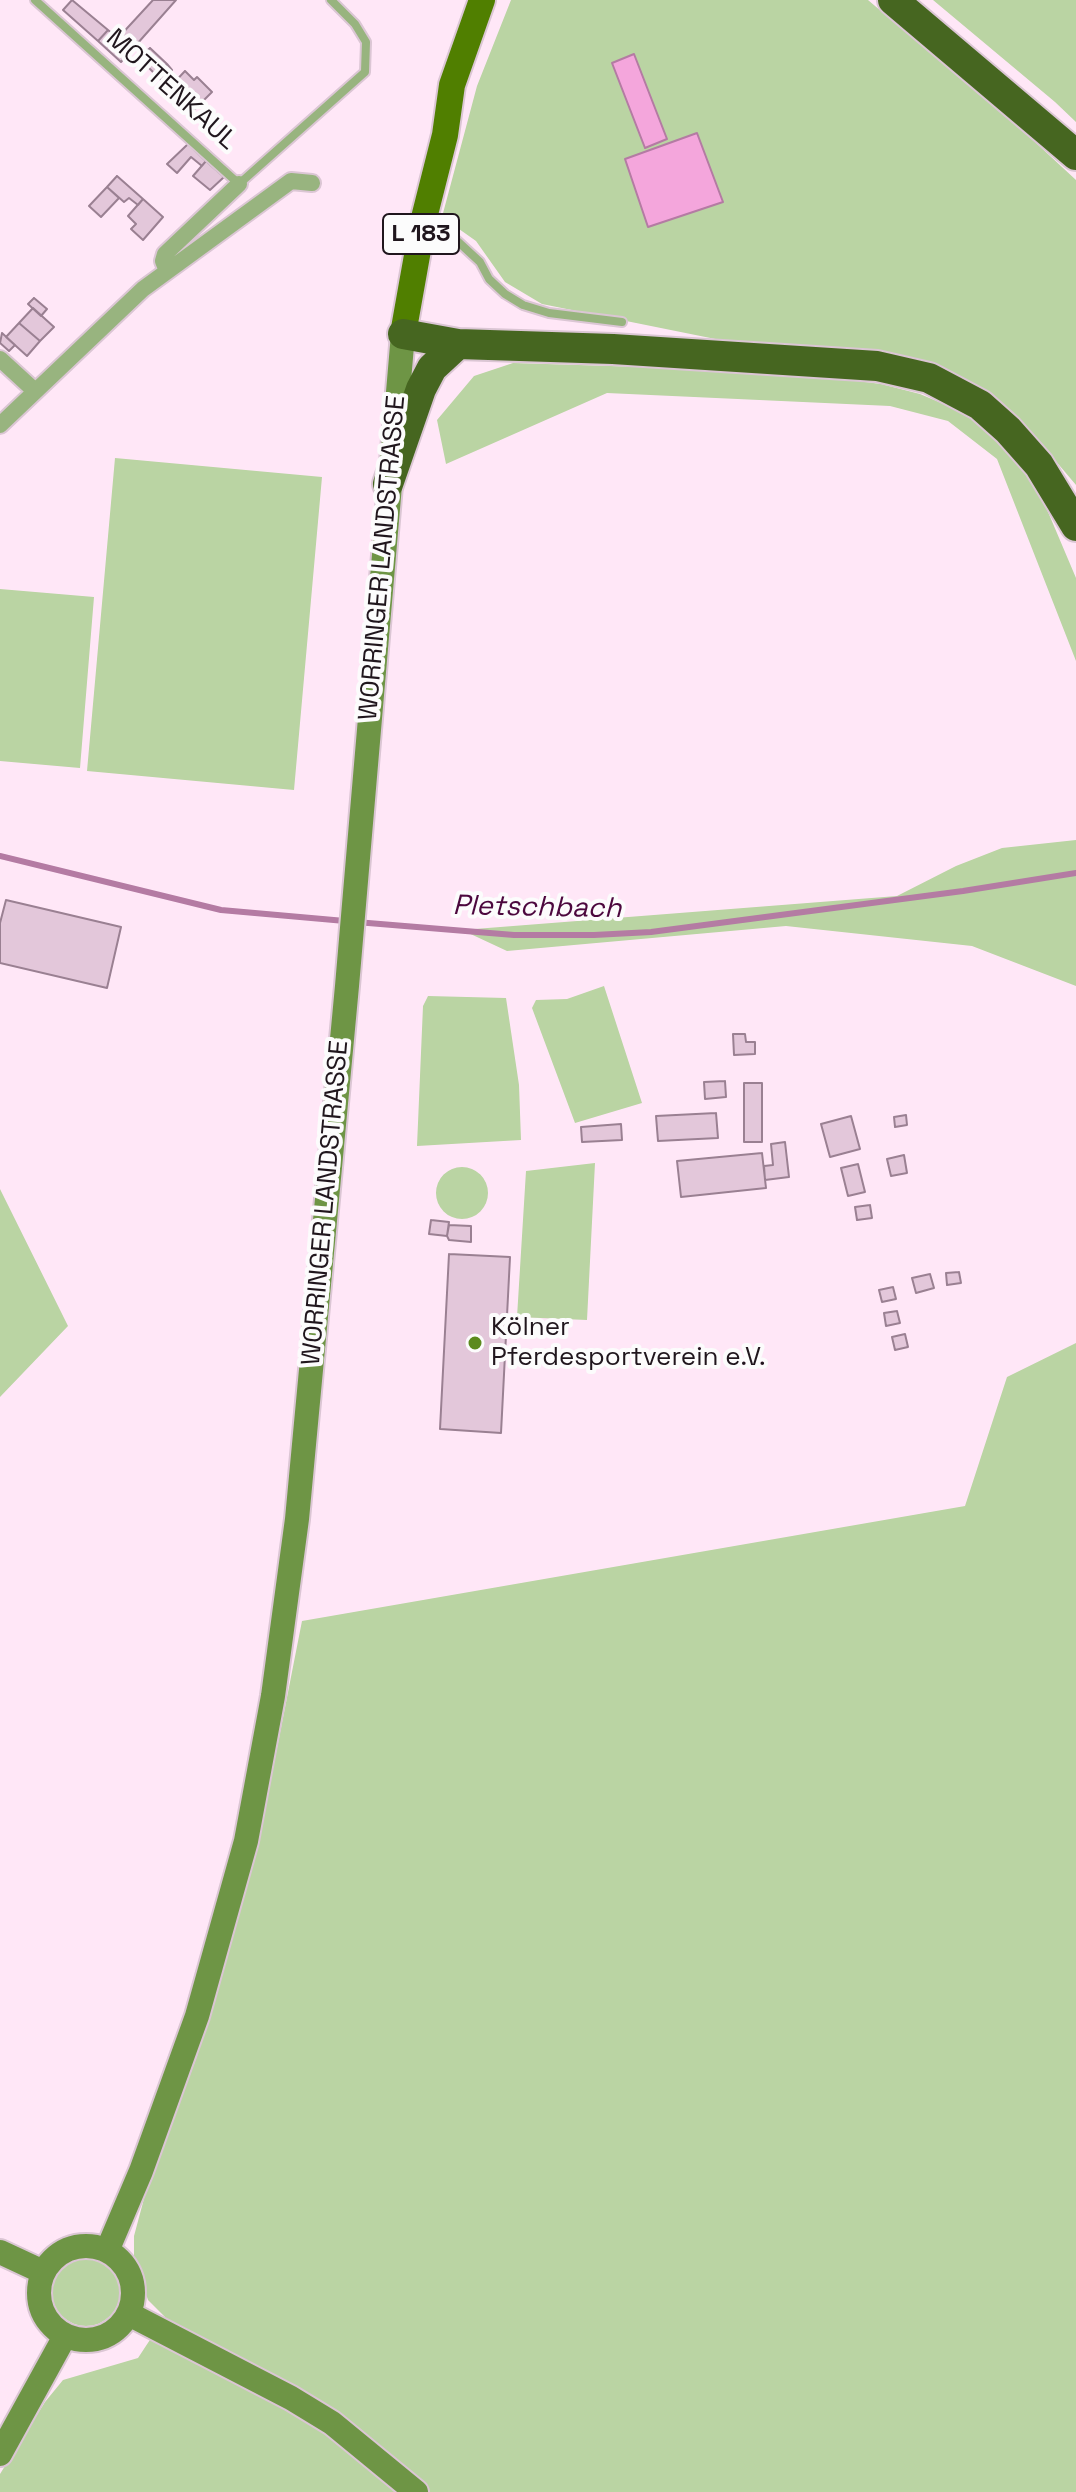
<!DOCTYPE html>
<html>
<head>
<meta charset="utf-8">
<style>
  body { margin:0 }
  canvas { display:block; background:#ffe7f7 }
</style>
</head>
<body>
<canvas width="1076" height="2492"></canvas>
<script>
const g = document.querySelector('canvas').getContext('2d');
g.lineJoin = 'round';
function fill(path, color) {
  g.fillStyle = color;
  g.fill(path, 'evenodd');
}
function shape(rows) {
  const path = new Path2D();
  for (const r of rows) {
    if (r.length === 3) {
      path.moveTo(r[0] + r[2], r[1]);
      path.arc(r[0], r[1], r[2], 0, 2 * Math.PI);
      continue;
    }
    path.moveTo(r[0], r[1]);
    for (let i = 2; i < r.length; i += 2) path.lineTo(r[i], r[i + 1]);
  }
  return path;
}
function strokePath(path, color, width, dash) {
  g.strokeStyle = color;
  g.lineWidth = width;
  g.lineCap = dash ? 'butt' : 'round';
  g.setLineDash(dash || []);
  g.stroke(path);
}
function write(font, color, halo, rows, align = 'center') {
  g.font = font + ' "Space Grotesk",sans-serif';
  g.lineWidth = 8;
  g.setLineDash([]);
  g.textBaseline = 'middle';
  g.strokeStyle = halo;
  g.fillStyle = color;
  for (const [text, x, y, turn = 0] of rows) {
    g.save();
    g.translate(x, y);
    g.rotate((+turn || 0) * Math.PI / 180);
    g.textAlign = isNaN(turn) ? turn : align;
    if (halo) g.strokeText(text, 0, 0);
    g.fillText(text, 0, 0);
    g.restore();
  }
}
fill(shape([
  [511,0,868,0,1035,142,1076,180,1076,485,1032,433,998,401,745,345,542,304,505,282,476,241,442,217,477,86],
  [933,0,1076,0,1076,122,1055,102],
  [513,363,740,370,841,379,881,384,920,394,967,414,996,435,1026,471,1040,493,1076,578,1076,661,997,459,948,421,890,406,607,393,446,464,437,420,474,376],
  [115,458,322,477,294,790,87,771],
  [0,589,94,597,80,768,0,761],
  [1076,840,1076,986,972,946,786,926,507,951,462,930,897,896,956,866,1002,848],
  [604,986,642,1103,575,1123,532,1008,536,1000,567,999],
  [428,996,506,998,519,1085,521,1140,417,1146,423,1006],
  [595,1163,587,1320,517,1317,526,1171],
  [462,1193,26],
  [0,1189,68,1326,0,1397],
  [1076,1343,1076,2492,0,2492,0,2474,45,2402,63,2380,138,2358,165,2317,148,2300,134,2258,134,2236,145,2195,197,2056,256,1855,302,1621,965,1506,1007,1377],
  [86,2292,34]
]), '#bad4a3');
const water = shape([
  [634,54,667,139,645,148,612,63,634,54],
  [697,133,723,202,648,227,625,159,697,133]
]);
fill(water, '#f4a6dc');
strokePath(water, '#b47ba3', 2);
strokePath(shape([
  [0,856,221,910,345,921],
  [356,922,514,935,594,935,651,932,963,891,1076,873]
]), '#b47ba3', 6);
const building = shape([
  [72,0,108,30,98,41,63,10,72,0],
  [153,0,176,0,121,62,98,41,108,30,118,38,153,0],
  [150,48,167,64,156,75,139,58,150,48],
  [167,64,172,70,162,81,156,75,167,64],
  [185,71,194,80,197,77,212,92,193,111,194,108,184,98,182,100,169,88,185,71],
  [188,144,206,161,202,166,191,157,177,173,167,164,188,144],
  [206,161,224,177,210,190,193,176,206,161],
  [117,176,143,199,138,205,129,198,124,202,107,187,117,176],
  [107,187,119,198,101,217,89,206,107,187],
  [143,199,163,217,143,240,131,229,136,224,128,216,143,199],
  [34,298,47,309,41,316,28,304,34,298],
  [33,308,54,327,40,341,19,323,33,308],
  [19,323,40,341,27,356,6,337,19,323],
  [2,333,15,345,9,351,0,343,2,333],
  [6,900,121,927,107,988,0,963,0,923,6,900],
  [733,1034,745,1034,746,1042,755,1042,755,1054,734,1055,733,1034],
  [725,1081,726,1097,705,1099,704,1082,725,1081],
  [744,1083,762,1083,762,1142,744,1142,744,1083],
  [716,1113,718,1138,658,1141,656,1116,716,1113],
  [906,1115,907,1125,895,1127,894,1117,906,1115],
  [851,1116,860,1149,830,1157,821,1124,851,1116],
  [621,1124,622,1140,582,1142,581,1127,621,1124],
  [785,1142,789,1177,765,1180,764,1166,773,1165,771,1144,785,1142],
  [762,1153,766,1188,681,1197,677,1161,762,1153],
  [904,1155,907,1173,891,1176,887,1159,904,1155],
  [858,1164,865,1192,848,1196,841,1168,858,1164],
  [870,1205,872,1218,857,1220,855,1207,870,1205],
  [431,1220,449,1222,447,1236,429,1234,431,1220],
  [449,1225,471,1226,471,1242,449,1240,447,1236,449,1225],
  [449,1254,510,1257,501,1433,440,1429,449,1254],
  [959,1272,961,1283,947,1285,946,1273,959,1272],
  [930,1274,934,1288,916,1293,912,1278,930,1274],
  [893,1287,896,1299,882,1302,879,1290,893,1287],
  [897,1311,900,1323,886,1326,884,1313,897,1311],
  [905,1334,908,1347,895,1350,892,1337,905,1334]
]);
fill(building, '#e3c7da');
strokePath(building, '#9a8092', 2);
const lane = shape([
  [35,0,239,184,365,72,366,42,355,24,331,0],
  [428,224,454,238,480,262,489,279,505,294,523,305,549,313,622,322]
]);
const street = shape([
  [167,271,163,261,165,254,239,184],
  [0,359,35,391],
  [0,425,143,289,291,181,312,183]
]);
const secondary = shape([
  [86,2293,47],
  [107,2251,141,2171,197,2016,246,1841,273,1696,297,1519,347,986,403,334],
  [0,2252,43,2272],
  [129,2314,291,2398,332,2423,416,2492],
  [0,2454,65,2336]
]);
const primary = shape([
  [403,334,423,222,445,135,452,85,482,0]
]);
const highway = shape([
  [893,0,1076,155],
  [403,334,458,344,613,349,877,366,929,378,980,405,1008,430,1039,465,1076,526],
  [388,484,421,389,432,368,458,344]
]);
strokePath(lane, '#dbc6d4', 12);
strokePath(street, '#dbc6d4', 20);
strokePath(secondary, '#dbc6d4', 28);
strokePath(primary, '#dbc6d4', 30);
strokePath(highway, '#dbc6d4', 34);
strokePath(lane, '#98b47f', 8);
strokePath(street, '#98b47f', 16);
strokePath(secondary, '#6e9545', 24);
strokePath(primary, '#507f00', 26);
strokePath(highway, '#466620', 30);
for (const [x, y, r, color] of [
  [475,1343,8,"#5c8a1d"]
]) {
  const dot = new Path2D();
  dot.arc(x, y, r, 0, 2 * Math.PI);
  g.fillStyle = color;
  g.fill(dot);
  strokePath(dot, '#fcfcfc', 3);
}
for (const [x, y, w] of [
  [421,234,76]
]) {
  const box = new Path2D();
  box.roundRect(x - w / 2, y - 20, w, 40, 6);
  g.fillStyle = '#fcfcfc';
  g.fill(box);
  strokePath(box, '#20161d', 2);
}
write('bold 24px', '#20161d', null, [
  ["L 183",421,234]
]);
write('26px', '#20161d', '#fcfcfc', [
  ["MOTTENKAUL",171,90,42],
  ["WORRINGER LANDSTRASSE",383,558,-85],
  ["WORRINGER LANDSTRASSE",326,1203,-85]
]);
write('26px', '#20161d', '#fcfcfc', [
  ["Kölner",491,1328],
  ["Pferdesportverein e.V.",491,1358]
], 'left');
write('italic 28px', '#4c083e', '#fcfcfc', [
  ["Pletschbach",537,908,1]
]);
</script>
</body>
</html>
